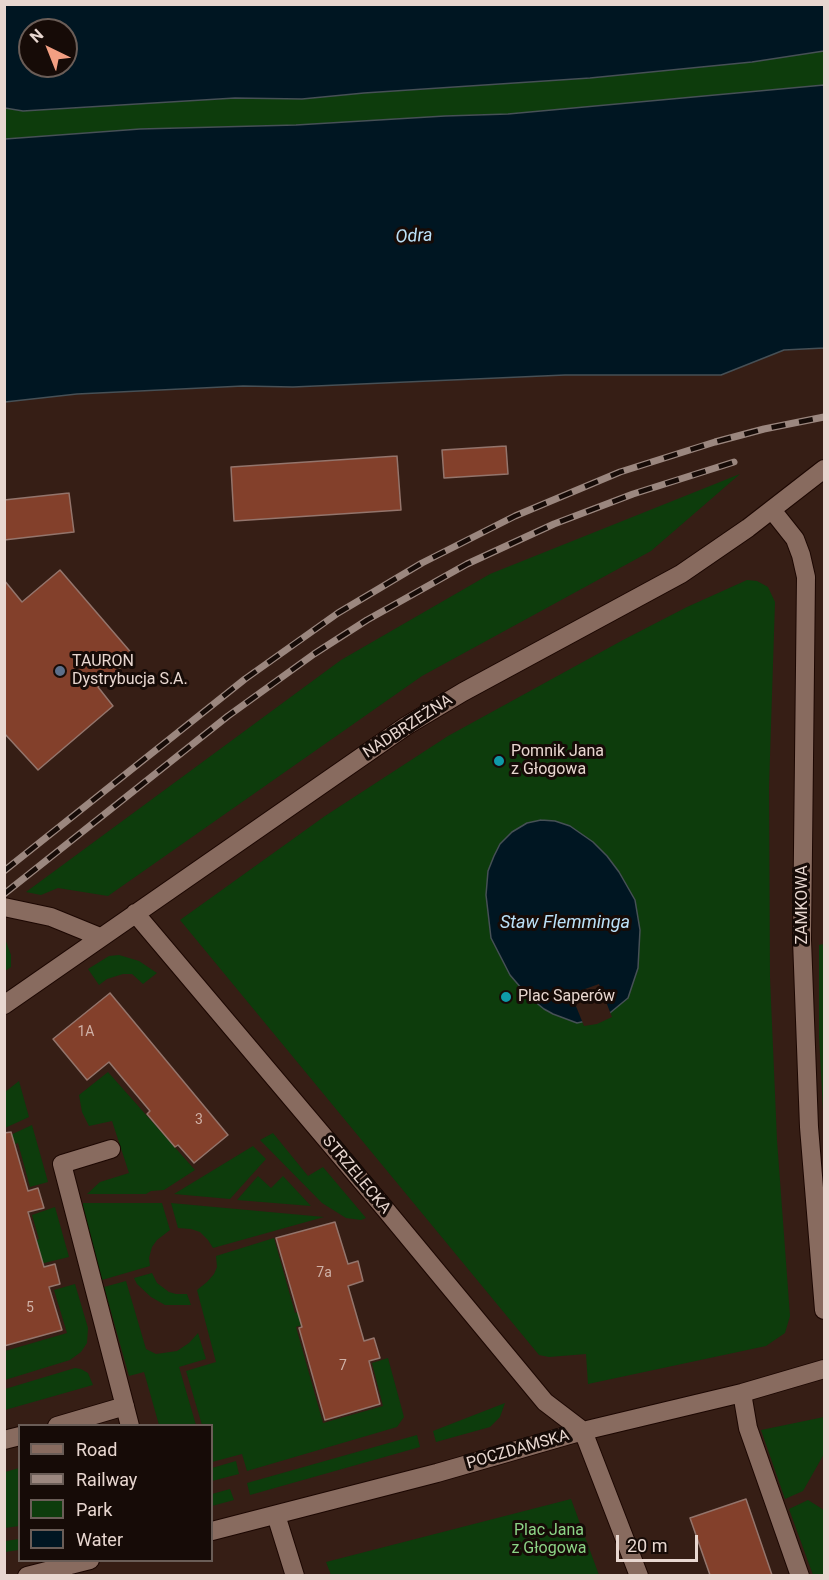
<!DOCTYPE html>
<html>
<head>
<meta charset="utf-8">
<style>
  body { margin:0 }
  #map { position:relative; width:829px; height:1580px; overflow:hidden; background:#361e15; font-family:Roboto,sans-serif }
  canvas { display:block }
  .frame { position:absolute; inset:0; border:6px solid #e8d7d0; pointer-events:none }
  .legend { position:absolute; left:18px; top:1424px; width:195px; height:138px; box-sizing:border-box; background:#160b07; border:2px solid #6a5d57; margin:0; padding:8px 10px; list-style:none; font-size:18px; color:#e8d7d0 }
  .legend li { display:flex; align-items:center; gap:12px; height:30px }
  .legend b { width:30px; border:2px solid #6a5d57 }
  .north { position:absolute; left:18px; top:18px; width:60px; height:60px; box-sizing:border-box; background:#160b07; border:2px solid #6a5d57; border-radius:50%; rotate:317deg; font-size:16px; font-weight:700; line-height:24px; text-align:center; color:#e8d7d0 }
  .north::after { content:''; display:block; margin:auto; width:21px; height:27px; background:#f39f82; clip-path:polygon(50% 0,100% 100%,50% 72%,0 100%) }
  .scale { position:absolute; left:616px; top:1535px; width:82px; height:27px; box-sizing:border-box; border:3px solid #e8d7d0; border-top:0; padding-left:8px; font-size:18px; line-height:21px; white-space:nowrap; color:#e8d7d0; -webkit-text-stroke:4px #160b07; paint-order:stroke }
</style>
</head>
<body>
<div id="map">
<canvas width="829" height="1580"></canvas>
<div class="frame"></div>
<ul class="legend">
<li><b style="height:8px;background:#886b5f"></b>Road</li>
<li><b style="height:8px;background:#9b877f"></b>Railway</li>
<li><b style="height:16px;background:#0d3c0c"></b>Park</li>
<li><b style="height:16px;background:#001622"></b>Water</li>
</ul>
<div class="north">N</div>
<div class="scale">20 m</div>
</div>
<script>
const g = document.querySelector('canvas').getContext('2d');
g.lineJoin = 'round';
function fill(path, color) {
  g.fillStyle = color;
  g.fill(path, 'evenodd');
}
function shape(rows) {
  const path = new Path2D();
  for (const r of rows) {
    path.moveTo(r[0], r[1]);
    for (let i = 2; i < r.length; i += 2) path.lineTo(r[i], r[i + 1]);
  }
  return path;
}
function strokePath(path, color, width, dash) {
  g.strokeStyle = color;
  g.lineWidth = width;
  g.lineCap = dash ? 'butt' : 'round';
  g.setLineDash(dash || []);
  g.stroke(path);
}
function write(font, color, halo, rows, align = 'center') {
  g.font = font + ' Roboto,sans-serif';
  g.lineWidth = 6;
  g.setLineDash([]);
  g.textBaseline = 'middle';
  g.strokeStyle = halo;
  g.fillStyle = color;
  for (const [text, x, y, turn = 0] of rows) {
    g.save();
    g.translate(x, y);
    g.rotate((+turn || 0) * Math.PI / 180);
    g.textAlign = isNaN(turn) ? turn : align;
    if (halo) g.strokeText(text, 0, 0);
    g.fillText(text, 0, 0);
    g.restore();
  }
}
fill(shape([
  [824,51,824,85,814,87,508,114,463,115,296,125,140,129,5,139,5,108,26,111,235,98,302,99,364,93,590,78,752,62],
  [740,474,651,551,422,676,108,896,58,888,41,895,26,892,341,660,490,574],
  [747,580,757,581,768,587,775,602,769,787,770,978,777,1140,790,1316,785,1333,766,1346,588,1384,586,1354,549,1357,539,1355,180,920,325,816,448,736,623,640,687,607],
  [4,936,11,955,11,967,5,971],
  [824,944,824,1130,819,1036,819,945],
  [119,955,139,961,157,973,143,984,132,974,123,974,107,979,99,985,88,969,109,956],
  [108,1072,195,1170,164,1190,151,1191,146,1194,87,1194,100,1182,129,1173,112,1121,89,1126,82,1112,79,1095],
  [19,1081,29,1117,5,1128,5,1092],
  [32,1125,48,1182,30,1187,18,1143,5,1147,4,1138],
  [273,1133,308,1176,323,1167,366,1218,361,1220,346,1218,322,1203,260,1140],
  [253,1146,266,1159,230,1199,174,1194],
  [258,1176,271,1188,283,1176,311,1206,237,1200],
  [83,1203,162,1203,170,1230,157,1240,152,1247,149,1258,150,1266,102,1280,83,1211],
  [171,1203,324,1217,213,1248,208,1240,200,1232,191,1229,178,1228],
  [55,1207,69,1257,40,1264,34,1241,39,1239,32,1215],
  [274,1238,295,1313,301,1311,304,1324,296,1327,323,1423,383,1406,372,1363,388,1358,404,1417,397,1427,247,1471,242,1454,212,1462,212,1426,202,1425,186,1371,216,1362,197,1290,207,1282,214,1274,217,1267,216,1256],
  [152,1273,157,1283,169,1292,176,1294,187,1294,191,1305,165,1305,151,1297,137,1284,134,1278],
  [126,1281,146,1349,156,1354,177,1351,189,1343,198,1333,206,1359,179,1367,196,1425,159,1425,144,1372,129,1376,104,1287],
  [75,1284,88,1328,87,1343,81,1352,70,1360,5,1380,5,1351,67,1333,54,1290],
  [75,1368,81,1369,88,1373,93,1385,5,1410,5,1389],
  [505,1403,500,1417,490,1427,436,1442,433,1431],
  [824,1417,824,1454,803,1491,785,1499,761,1430],
  [417,1435,420,1447,250,1495,247,1483],
  [236,1461,239,1474,212,1481,212,1468],
  [19,1468,19,1526,5,1528,5,1472],
  [230,1489,234,1500,212,1506,212,1494],
  [571,1499,599,1575,331,1575,326,1562],
  [808,1500,824,1510,824,1575,813,1575,789,1509],
  [19,1539,19,1550,5,1552,5,1541]
]), '#0d3c0c');
const water = shape([
  [5,4,824,5,824,51,752,62,590,78,364,93,302,99,235,98,23,111,5,108,5,4],
  [30,30,66,30,66,66,30,66,30,30],
  [824,85,824,348,784,350,721,375,565,375,293,387,243,386,77,394,5,402,5,139,140,129,296,125,445,116,508,114,824,85],
  [541,820,555,821,570,826,593,842,607,856,619,872,635,900,640,930,638,968,628,998,605,1017,577,1023,553,1014,544,1009,528,996,510,975,491,938,486,895,488,871,494,856,500,844,512,832,527,823,541,820]
]);
fill(water, '#001622');
strokePath(water, '#465056', 1.5);
fill(shape([
  [599,984,612,1017,597,1024,584,1026,571,994]
]), '#361e15');
const building = shape([
  [506,446,508,474,444,478,442,450,506,446],
  [397,456,401,510,234,521,231,467,397,456],
  [69,493,74,532,4,540,4,500,69,493],
  [60,570,134,656,98,687,113,706,38,770,4,733,4,580,22,602,60,570],
  [110,993,228,1135,194,1163,178,1145,175,1147,147,1114,150,1111,109,1062,87,1080,53,1039,110,993],
  [11,1132,28,1191,38,1188,44,1208,28,1212,44,1267,55,1264,60,1284,49,1287,62,1330,4,1346,4,1133,11,1132],
  [335,1222,348,1264,358,1261,363,1281,348,1286,364,1341,374,1338,380,1358,369,1361,380,1404,325,1420,299,1328,302,1327,276,1238,335,1222],
  [746,1499,772,1575,710,1575,690,1518,746,1499]
]);
fill(building, '#83402b');
strokePath(building, '#94756c', 1.5);
const minor = shape([
  [772,510,795,539,801,555,806,577,802,940,809,1127,824,1310],
  [4,907,51,917,100,937],
  [135,913,386,1210,545,1402,583,1431],
  [4,1005,406,726,463,692,681,574,748,528,824,469],
  [111,1149,62,1164,130,1426],
  [742,1393,748,1428,800,1576],
  [57,1426,125,1406],
  [583,1431,639,1576],
  [4,1440,20,1436],
  [276,1515,295,1576],
  [212,1531,437,1473,583,1431,742,1393,824,1369],
  [27,1576,90,1560]
]);
strokePath(minor, '#1c0702', 20);
strokePath(minor, '#886b5f', 18);
const rail = shape([
  [4,871,245,679,338,613,422,563,515,516,620,472,715,442,764,429,824,417],
  [4,894,228,716,314,654,367,620,467,564,554,524,633,494,734,462]
]);
strokePath(rail, '#9b877f', 7);
strokePath(rail, '#160b07', 4.5, [14]);
for (const [x, y, r, color] of [
  [60,671,6,"#5c6f8a"],
  [499,761,6,"#0f9aa8"],
  [506,997,6,"#0f9aa8"]
]) {
  const dot = new Path2D();
  dot.arc(x, y, r, 0, 2 * Math.PI);
  g.fillStyle = color;
  g.fill(dot);
  strokePath(dot, '#160b07', 2);
}
write('14px', '#cfb1a7', null, [
  ["1A",86,1032],
  ["3",199,1120],
  ["7a",324,1273],
  ["5",30,1308],
  ["7",343,1366]
]);
write('16px', '#e8d7d0', '#160b07', [
  ["TAURON",72,662],
  ["Dystrybucja S.A.",72,680],
  ["Pomnik Jana",511,752],
  ["z Głogowa",511,770],
  ["Plac Saperów",518,997]
], 'left');
write('16px', '#e8d7d0', '#160b07', [
  ["NADBRZEŻNA",408,727,-33],
  ["ZAMKOWA",803,905,-90],
  ["STRZELECKA",356,1175,50],
  ["POCZDAMSKA",518,1450,-16]
]);
write('16px', '#8cd386', '#160b07', [
  ["Plac Jana",549,1531],
  ["z Głogowa",549,1549]
]);
write('italic 18px', '#bbe1f8', '#160b07', [
  ["Odra",414,237,-3],
  ["Staw Flemminga",565,923]
]);
</script>
</body>
</html>
